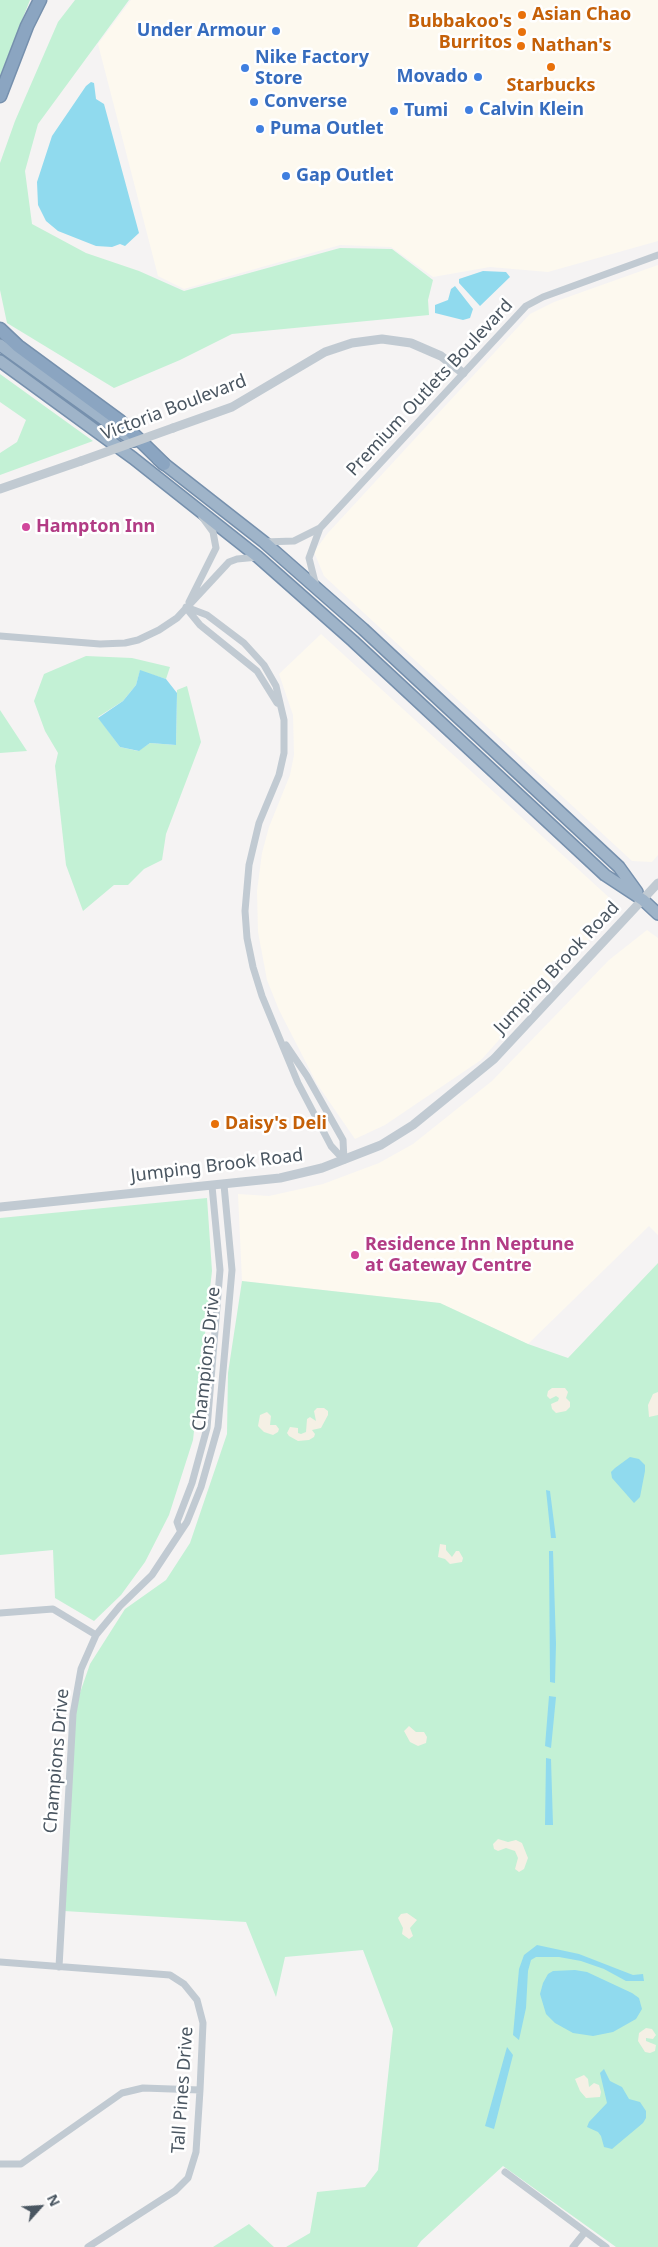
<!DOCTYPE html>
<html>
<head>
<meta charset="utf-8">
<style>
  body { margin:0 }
  #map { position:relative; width:658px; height:2247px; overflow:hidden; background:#f5f3f3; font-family:"Noto Sans",sans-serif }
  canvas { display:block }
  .north { position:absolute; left:15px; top:2182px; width:50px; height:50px; -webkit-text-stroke:4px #fff; paint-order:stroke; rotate:64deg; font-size:14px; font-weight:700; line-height:20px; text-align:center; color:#4a5661 }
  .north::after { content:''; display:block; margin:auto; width:18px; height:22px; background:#4a5661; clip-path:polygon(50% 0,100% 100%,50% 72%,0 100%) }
</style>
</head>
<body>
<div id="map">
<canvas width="658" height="2247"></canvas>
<div class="north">N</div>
</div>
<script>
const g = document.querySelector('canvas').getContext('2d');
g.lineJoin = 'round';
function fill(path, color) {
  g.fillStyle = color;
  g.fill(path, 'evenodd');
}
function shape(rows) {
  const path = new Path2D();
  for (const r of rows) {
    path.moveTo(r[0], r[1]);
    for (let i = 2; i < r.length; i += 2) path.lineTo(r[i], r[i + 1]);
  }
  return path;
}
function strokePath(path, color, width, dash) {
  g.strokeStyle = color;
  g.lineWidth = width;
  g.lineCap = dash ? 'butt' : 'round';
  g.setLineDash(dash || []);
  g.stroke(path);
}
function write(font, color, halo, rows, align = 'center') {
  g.font = font + ' "Noto Sans",sans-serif';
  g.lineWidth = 5;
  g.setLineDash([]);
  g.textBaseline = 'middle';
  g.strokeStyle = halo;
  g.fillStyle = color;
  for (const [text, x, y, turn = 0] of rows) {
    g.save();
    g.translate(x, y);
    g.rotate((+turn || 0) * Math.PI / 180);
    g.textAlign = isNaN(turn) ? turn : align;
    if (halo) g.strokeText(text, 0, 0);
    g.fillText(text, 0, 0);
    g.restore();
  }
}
fill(shape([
  [131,0,658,0,658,241,548,272,490,267,433,277,391,247,340,245,184,289,158,276,98,44],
  [658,265,658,855,652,862,632,861,324,576,314,552,327,534,530,314,554,302],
  [321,634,614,902,609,917,481,1060,385,1125,355,1139,317,1084,279,1010,267,980,258,932,257,891,262,853,269,827,290,775,294,755,293,715,279,674],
  [647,930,658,938,658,1235,649,1226,528,1344,440,1303,242,1281,238,1194,269,1196,323,1184,379,1163,413,1144,492,1081,609,960]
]), '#fdf9ef');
fill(shape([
  [0,0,30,0,0,76],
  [75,0,129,0,38,124,25,171,32,224,86,253,139,271,184,291,340,248,392,249,433,280,428,300,429,315,232,334,180,360,114,388,7,323,0,290,0,163,15,121,58,22],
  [0,374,93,441,0,475,0,453,17,442,26,420,0,402],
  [86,656,132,658,170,667,166,679,140,671,136,685,123,701,98,717,120,747,138,751,150,743,176,745,177,690,187,686,201,742,166,834,162,860,144,869,128,885,114,885,83,911,66,865,55,766,58,753,45,731,34,701,44,674],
  [0,710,27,751,0,753],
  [207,1198,212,1271,193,1440,169,1515,145,1562,121,1595,94,1621,55,1598,53,1550,0,1555,0,1218],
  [658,1263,658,2247,616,2247,503,2166,421,2241,417,2247,286,2247,310,2233,317,2192,365,2187,378,2170,393,2029,363,1950,285,1957,276,1997,246,1922,64,1911,73,1713,90,1664,125,1609,166,1580,190,1543,227,1434,228,1373,242,1281,440,1303,528,1344,568,1358],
  [249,2224,274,2247,213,2247]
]), '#c3f1d5');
fill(shape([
  [565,1388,568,1392,566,1398,570,1402,570,1407,566,1411,556,1413,552,1409,551,1404,558,1401,559,1398,556,1396,550,1399,547,1396,548,1391,552,1388],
  [658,1392,658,1415,649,1417,648,1405,653,1394],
  [317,1408,324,1408,328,1411,328,1415,321,1428,312,1430,315,1434,314,1437,309,1440,298,1441,289,1436,287,1433,290,1427,298,1428,298,1433,301,1434,306,1432,307,1419,310,1417,316,1421,314,1411],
  [267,1412,271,1416,270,1425,276,1425,279,1429,278,1432,273,1435,264,1432,258,1426,260,1415],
  [440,1544,446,1545,446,1550,452,1557,456,1551,459,1551,463,1558,462,1562,450,1564,445,1559,438,1557],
  [409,1726,416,1732,424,1732,427,1737,426,1743,418,1746,410,1742,404,1731],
  [498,1839,508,1842,516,1840,522,1843,528,1858,524,1869,519,1872,515,1869,518,1858,515,1851,506,1848,498,1851,494,1849,493,1844],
  [407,1913,417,1920,410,1928,413,1936,409,1939,402,1934,403,1928,398,1918,401,1914],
  [646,2028,652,2029,656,2035,653,2039,646,2038,646,2041,656,2045,655,2051,650,2053,645,2052,638,2041,639,2033],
  [584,2075,588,2079,589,2087,594,2083,599,2085,601,2092,600,2097,586,2098,580,2091,575,2079]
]), '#f5f0e5');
fill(shape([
  [91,82,94,83,96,99,104,104,139,233,125,246,120,244,112,247,96,246,58,231,46,221,38,205,37,182,52,136,86,86],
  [483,271,506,272,510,277,480,306,459,283,459,279],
  [455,286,473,309,470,318,463,320,435,313,435,305,448,300,451,289],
  [140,670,166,679,177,693,176,745,150,743,139,751,120,747,98,718,123,701,136,685],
  [630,1457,639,1459,645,1465,645,1471,640,1497,634,1503,612,1478,611,1472,615,1468],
  [546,1490,550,1491,556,1538,551,1538],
  [549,1551,553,1551,556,1644,555,1683,550,1682],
  [549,1696,556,1697,551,1748,545,1746],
  [546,1758,551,1759,553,1825,545,1825],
  [537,1945,579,1954,633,1975,643,1974,644,1981,626,1981,604,1969,581,1961,559,1957,536,1957,531,1960,528,1971,526,2008,519,2040,513,2035,519,1969,524,1955],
  [575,1970,587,1972,632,1993,639,1998,642,2009,636,2019,613,2032,593,2036,573,2033,555,2023,546,2014,540,1994,543,1983,548,1974,553,1971],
  [507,2047,513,2055,494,2129,485,2126],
  [604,2069,610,2081,622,2087,629,2099,640,2102,646,2111,646,2118,643,2123,612,2149,604,2147,601,2136,598,2132,587,2127,589,2122,607,2103,600,2073]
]), '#90daee');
const trunk = shape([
  [0,345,134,441],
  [0,361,133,458,258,557,353,641,605,875,643,900,658,914],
  [158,459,264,542,363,629,619,867,637,892]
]);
const motorway = shape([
  [0,96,27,26,40,0],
  [0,329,18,346,120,421,164,464]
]);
strokePath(trunk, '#7690ad', 14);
strokePath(motorway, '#7690ad', 15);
strokePath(shape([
  [264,542,294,541,320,528,526,306,543,297,658,255],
  [316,586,309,558,320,528],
  [189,602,216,548,213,532,202,517],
  [186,607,207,615,244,643,264,665,276,686,284,720,284,753,279,775,259,823,249,865,245,911,247,938,253,967,262,996,298,1083,331,1146,344,1160],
  [187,609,200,625,257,671,277,703],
  [0,636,100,644,125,643,138,640,159,630,177,618,229,562,237,559,258,557],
  [286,1045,307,1076,343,1140,344,1160],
  [180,1530,177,1522,192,1483,207,1428,220,1270,212,1186],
  [0,1613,53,1609,96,1635],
  [0,1962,170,1975,184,1984,197,2000,203,2023,200,2090,196,2152,188,2178,175,2191,88,2247],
  [59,1967,73,1714,81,1669,96,1635,120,1606,152,1575,187,1522,201,1487,218,1427,232,1270,224,1185],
  [0,2164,21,2164,122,2093,143,2088,200,2090],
  [505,2172,606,2247],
  [573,2247,585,2232]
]), '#c1cad2', 7);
strokePath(shape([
  [173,428,232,407,325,352,352,343,382,339,411,343,441,356,463,373],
  [0,489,81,461],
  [0,1207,280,1178,322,1168,381,1145,413,1125,494,1059,658,883]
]), '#c1cad2', 9);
strokePath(trunk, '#9fb4c9', 11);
strokePath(motorway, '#8ba5c1', 12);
strokePath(shape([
  [81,461,173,428]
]), '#c1cad2', 9);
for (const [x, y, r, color] of [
  [522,15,5,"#e8710a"],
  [276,31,5,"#3f7fe0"],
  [522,32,5,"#e8710a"],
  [521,46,5,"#e8710a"],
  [551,67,5,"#e8710a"],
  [245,68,5,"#3f7fe0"],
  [478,77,5,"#3f7fe0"],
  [254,102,5,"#3f7fe0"],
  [469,110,5,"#3f7fe0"],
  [394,111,5,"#3f7fe0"],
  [260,129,5,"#3f7fe0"],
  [286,176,5,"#3f7fe0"],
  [26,527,5,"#d1479c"],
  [215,1124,5,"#e8710a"],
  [355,1255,5,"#d1479c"]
]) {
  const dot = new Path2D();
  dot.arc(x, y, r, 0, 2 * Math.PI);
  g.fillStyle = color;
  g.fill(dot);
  strokePath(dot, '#fff', 2);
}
write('bold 18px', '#c56008', '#fff', [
  ["Asian Chao",532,15],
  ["Bubbakoo's",512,22,"right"],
  ["Burritos",512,43,"right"],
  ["Nathan's",531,46],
  ["Starbucks",551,86,"center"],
  ["Daisy's Deli",225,1124]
], 'left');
write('bold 18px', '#366cbe', '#fff', [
  ["Under Armour",266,31,"right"],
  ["Nike Factory",255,58],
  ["Store",255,79],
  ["Movado",468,77,"right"],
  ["Converse",264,102],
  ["Calvin Klein",479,110],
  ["Tumi",404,111],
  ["Puma Outlet",270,129],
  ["Gap Outlet",296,176]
], 'left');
write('18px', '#4a5661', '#fff', [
  ["Premium Outlets Boulevard",430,388,-47],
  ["Victoria Boulevard",174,408,-21],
  ["Jumping Brook Road",557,968,-47],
  ["Jumping Brook Road",217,1166,-7],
  ["Champions Drive",207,1359,-84],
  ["Champions Drive",57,1761,-85],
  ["Tall Pines Drive",183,2090,-86]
]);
write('bold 18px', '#b23c85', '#fff', [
  ["Hampton Inn",36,527],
  ["Residence Inn Neptune",365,1245],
  ["at Gateway Centre",365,1266]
], 'left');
</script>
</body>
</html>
